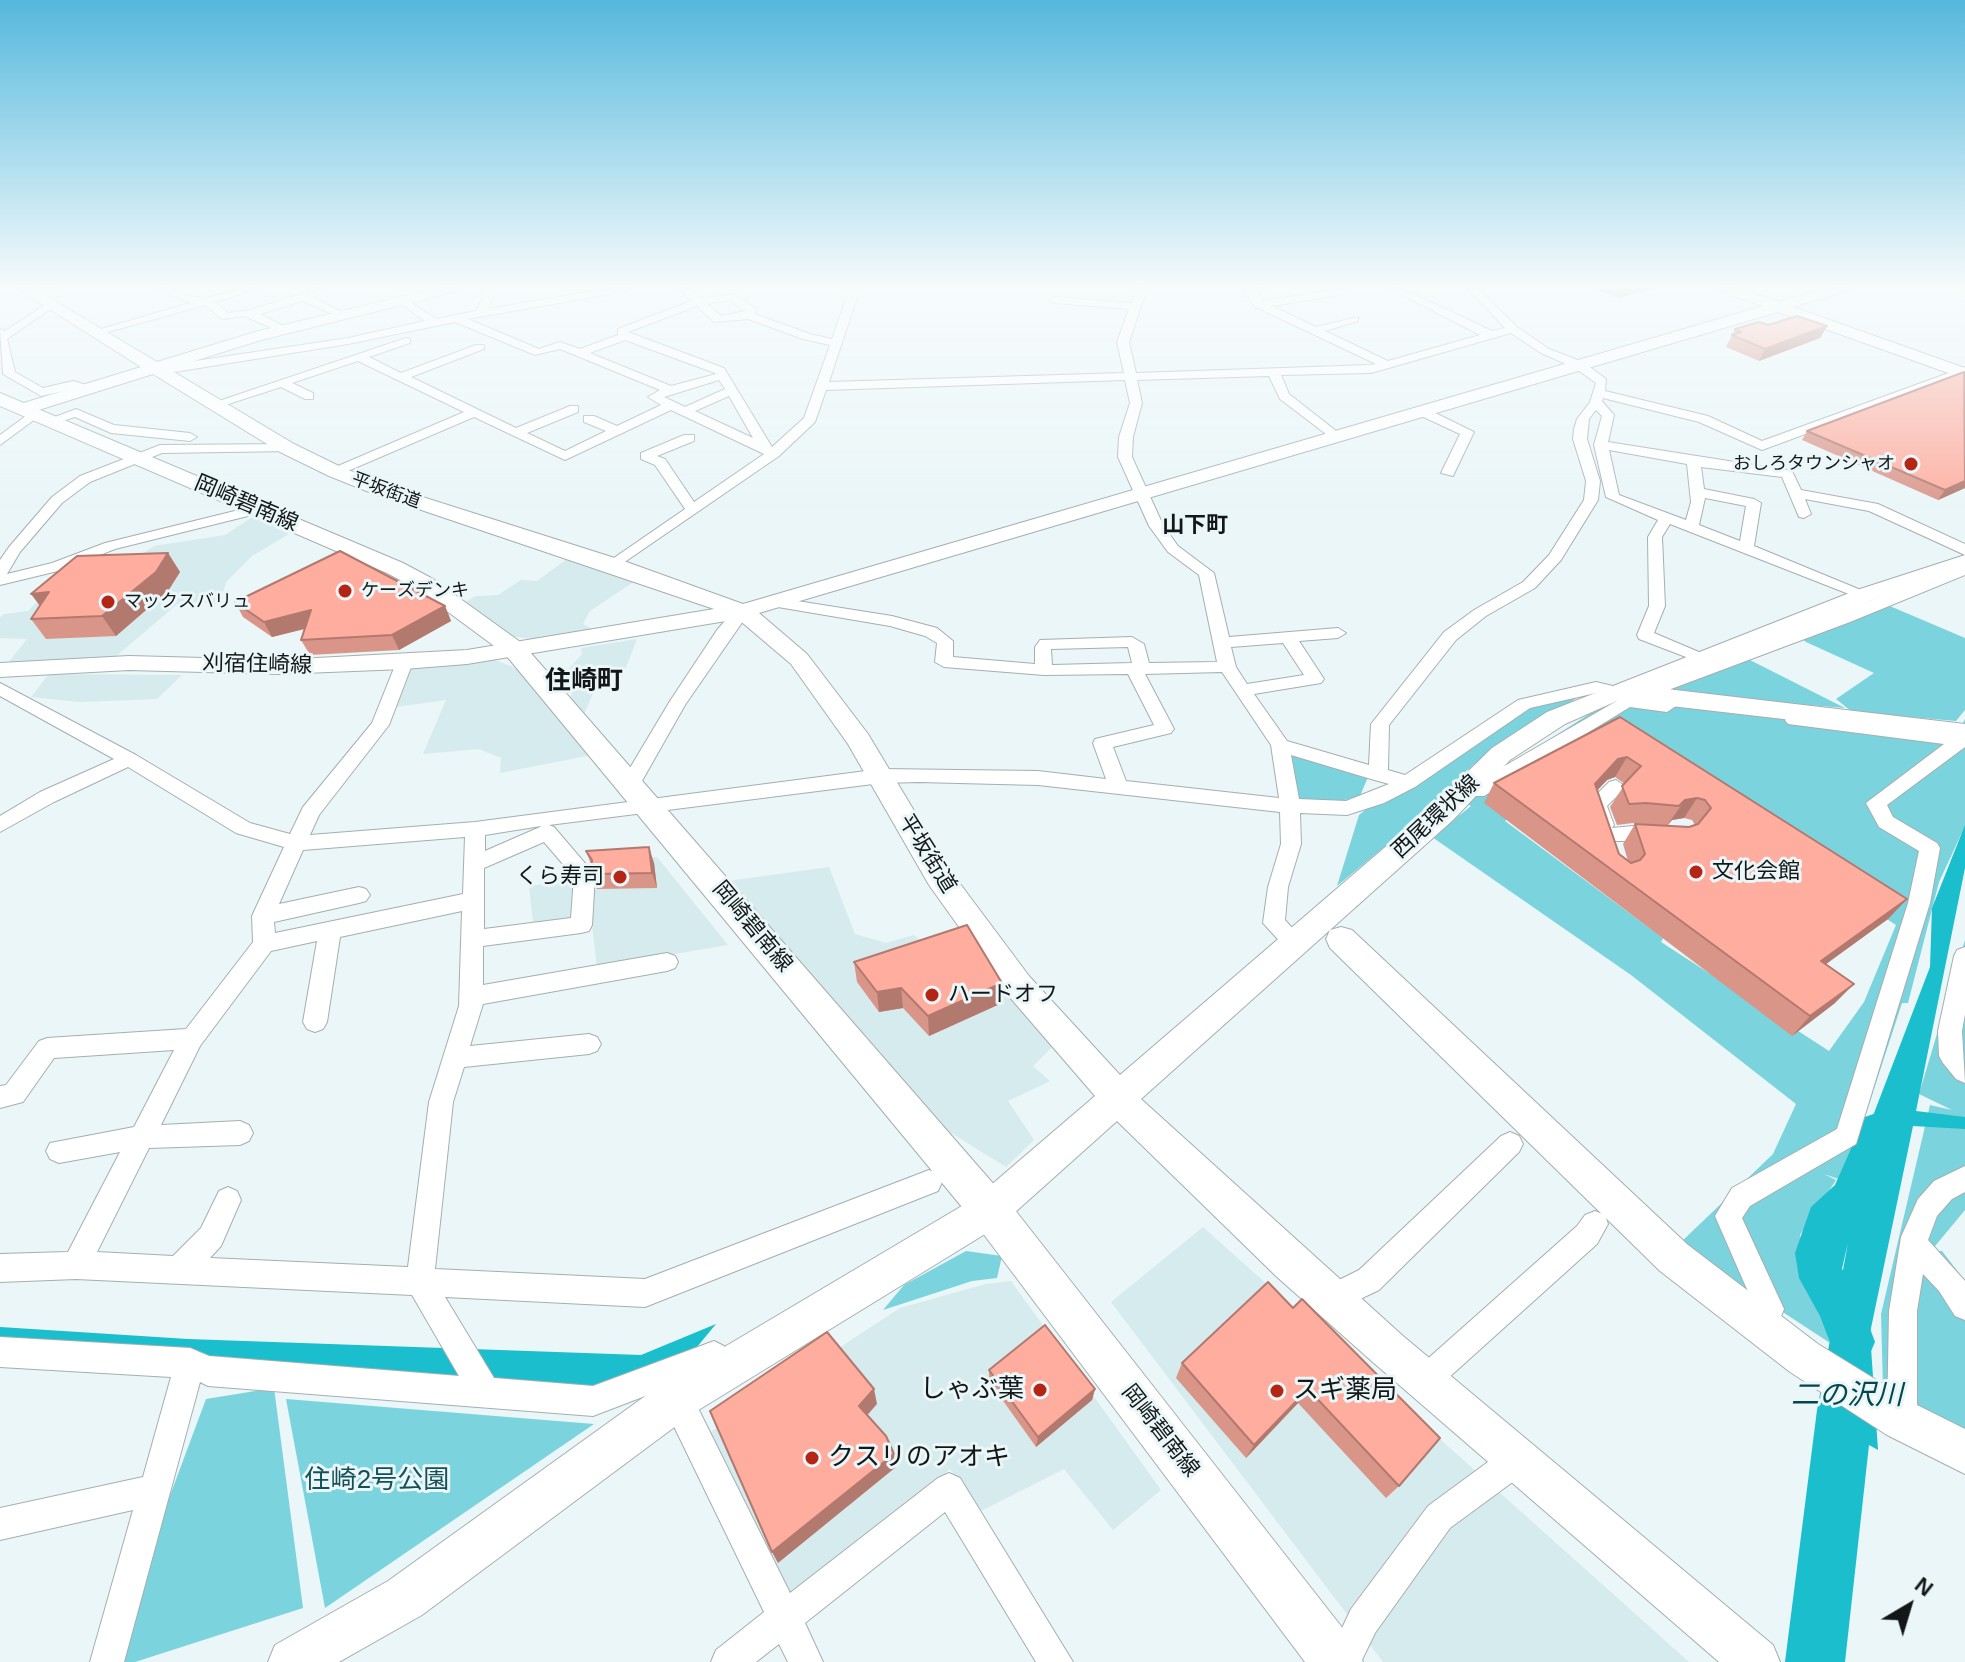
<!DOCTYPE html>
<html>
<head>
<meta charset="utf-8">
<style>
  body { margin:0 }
  #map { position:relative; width:1965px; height:1662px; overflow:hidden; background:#eaf6f8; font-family:Helvetica,sans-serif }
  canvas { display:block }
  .north { position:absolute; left:1869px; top:1566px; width:80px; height:80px; -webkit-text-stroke:6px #eaf6f8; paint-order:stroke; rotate:38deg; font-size:22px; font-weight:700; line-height:32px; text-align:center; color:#131718 }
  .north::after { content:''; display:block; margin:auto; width:28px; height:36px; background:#131718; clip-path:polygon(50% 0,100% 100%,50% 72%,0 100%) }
</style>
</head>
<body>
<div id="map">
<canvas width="1965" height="1662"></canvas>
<div class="north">N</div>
</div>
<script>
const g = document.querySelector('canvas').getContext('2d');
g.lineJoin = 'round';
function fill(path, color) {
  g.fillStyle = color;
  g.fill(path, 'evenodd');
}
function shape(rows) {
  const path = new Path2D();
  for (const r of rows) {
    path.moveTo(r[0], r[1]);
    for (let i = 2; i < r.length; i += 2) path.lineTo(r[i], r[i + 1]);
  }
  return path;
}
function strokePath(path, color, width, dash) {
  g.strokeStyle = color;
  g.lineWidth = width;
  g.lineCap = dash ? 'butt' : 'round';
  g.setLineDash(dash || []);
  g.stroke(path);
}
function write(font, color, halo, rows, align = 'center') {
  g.font = font + ' Helvetica,"Noto Sans JP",sans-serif';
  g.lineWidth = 6;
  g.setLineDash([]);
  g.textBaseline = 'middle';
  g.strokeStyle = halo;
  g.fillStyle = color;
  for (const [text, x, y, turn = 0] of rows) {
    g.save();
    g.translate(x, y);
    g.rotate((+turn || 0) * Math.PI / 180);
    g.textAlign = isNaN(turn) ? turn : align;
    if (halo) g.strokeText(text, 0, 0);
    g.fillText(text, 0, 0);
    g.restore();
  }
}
fill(shape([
  [254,516,289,534,252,556,226,582,220,604,181,601,115,657,8,663,27,639,0,638,0,617,4,614,28,611,45,594,120,568,154,546,225,535],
  [567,559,635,581,590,611,583,624,594,630,533,639,508,636,465,602,476,596,498,595,521,580,537,581],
  [637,639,620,683,597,684,584,715,571,704,572,683,580,669,567,671,582,654,581,648],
  [493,659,518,669,592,755,500,773,501,758,479,749,423,754,446,700,395,707,410,667],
  [49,674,182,675,157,699,80,702,31,697],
  [657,857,728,945,597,967,591,916,533,923,529,886,572,880,592,862],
  [829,867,855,934,886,943,914,935,937,955,970,944,1057,1042,1033,1066,1050,1081,1008,1101,1034,1140,1006,1167,940,1126,728,881],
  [1203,1227,1689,1662,1383,1662,1111,1302],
  [1011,1281,1161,1490,1113,1530,1064,1469,981,1511,950,1469,785,1607,709,1433,900,1308,986,1284]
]), '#d6ebee');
fill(shape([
  [1878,601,1965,638,1965,710,1956,721,1875,714,1962,725,1965,719,1965,826,1939,882,1908,1003,1902,1003,1844,1181,1824,1174,1836,1180,1800,1235,1830,1343,1679,1244,1773,1154,1796,1104,1631,975,1432,837,1471,806,1465,803,1514,762,1616,697,1738,654,1845,708,1796,704,1851,711,1836,699,1874,673,1806,642,1795,633],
  [1610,738,1896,925,1864,1002,1829,1051,1661,942,1663,938,1505,821],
  [1586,692,1473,765,1435,805,1337,886,1359,815,1370,806,1527,707],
  [1286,751,1368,777,1360,796,1341,801,1297,802],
  [1965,940,1965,1210,1931,1251,1942,1251,1965,1281,1965,1431,1883,1389,1881,1314,1930,1105,1952,1110,1919,1094],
  [966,1251,1002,1256,997,1278,972,1281,883,1310,904,1285],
  [274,1388,303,1608,135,1662,108,1662,206,1399],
  [286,1399,594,1424,325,1608]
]), '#7bd3dd');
fill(shape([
  [1965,825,1965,868,1916,1111,1965,1117,1965,1129,1913,1126,1870,1333,1878,1450,1869,1445,1845,1662,1785,1662,1817,1410,1848,1243,1827,1332,1803,1258,1853,1164,1855,1209,1871,1121,1930,967,1932,908],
  [716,1324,692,1353,601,1390,0,1347,0,1327,188,1339,641,1355]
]), '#1abecc');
fill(shape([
  [1879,1112,1893,1117,1899,1130,1865,1213,1844,1234,1839,1253,1842,1269,1855,1288,1875,1342,1868,1358,1852,1365,1836,1358,1820,1316,1799,1278,1795,1253,1811,1207,1835,1185,1865,1117,1879,1112]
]), '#1abecc');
const street = shape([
  [39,288,59,288,32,295,27,292,39,288],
  [158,288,170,288,188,296,207,298,243,288,258,288,215,302,228,313,250,310,311,291,308,288,319,288,324,292,313,297,345,314,336,316,303,301,260,314,285,327,285,331,281,332,244,316,222,319,205,305,97,335,91,332,190,303,158,288],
  [482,288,492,288,493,297,488,309,611,288,631,288,626,291,468,319,539,349,560,342,580,349,618,335,618,329,691,301,678,288,689,288,701,298,735,294,756,309,755,314,810,334,832,339,850,288,860,288,829,382,1124,373,1117,342,1129,309,1054,303,1049,300,1054,297,1132,303,1137,288,1147,288,1129,342,1136,373,1370,365,1376,364,1256,307,1251,302,1252,299,1243,294,1253,288,1266,288,1257,294,1263,298,1262,301,1327,291,1323,288,1344,290,1345,292,1340,295,1272,306,1316,327,1358,317,1358,321,1325,331,1388,361,1480,335,1389,288,1401,288,1492,331,1505,328,1467,288,1477,288,1517,327,1549,349,1583,362,1606,379,1605,391,1708,416,1762,441,1965,367,1965,375,1762,450,1699,422,1603,398,1602,401,1614,415,1608,442,1792,471,1801,490,1878,504,1965,544,1965,555,1869,511,1805,499,1811,514,1804,518,1799,517,1782,477,1701,467,1704,489,1754,499,1761,503,1754,546,1873,595,1871,598,1859,598,1670,524,1662,537,1665,606,1654,633,1713,658,1705,663,1699,662,1639,639,1637,635,1649,606,1648,537,1658,520,1606,497,1594,445,1602,416,1596,410,1589,419,1587,439,1600,481,1598,500,1561,560,1535,588,1486,616,1456,640,1389,725,1388,770,1405,775,1518,700,1596,682,1621,688,1624,692,1615,698,1596,693,1530,708,1415,787,1384,803,1347,815,1300,813,1301,844,1288,887,1285,920,1304,941,1301,947,1293,950,1285,947,1263,923,1268,887,1281,844,1280,812,1038,785,919,782,881,783,549,825,554,827,595,875,592,925,589,931,581,933,483,946,483,985,667,953,675,956,678,962,675,968,667,971,483,1004,470,1046,589,1034,597,1037,601,1044,597,1051,589,1054,464,1067,453,1102,435,1269,645,1279,929,1170,938,1173,942,1182,938,1191,645,1307,445,1297,494,1378,593,1386,714,1341,724,1346,729,1356,724,1366,678,1384,688,1388,790,1593,938,1478,949,1473,960,1478,1073,1662,1036,1662,945,1512,805,1623,823,1662,788,1662,779,1644,756,1662,711,1662,716,1650,764,1612,666,1410,662,1399,666,1388,593,1416,208,1386,200,1382,124,1662,90,1662,133,1510,0,1540,0,1508,143,1477,171,1377,0,1367,0,1337,190,1348,209,1356,459,1376,412,1295,76,1279,0,1282,0,1254,68,1252,120,1152,59,1163,50,1159,46,1151,50,1143,134,1127,174,1050,54,1058,23,1102,0,1108,0,1086,6,1085,39,1041,47,1038,186,1029,253,942,252,916,284,847,236,833,128,767,54,802,0,832,0,816,40,792,114,759,0,696,0,683,136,755,250,823,290,834,303,807,372,723,398,658,410,658,413,662,389,725,319,815,310,835,475,822,881,769,1038,771,1106,779,1093,743,1095,739,1154,725,1128,674,1044,675,944,667,935,662,937,643,925,636,890,626,766,605,766,599,772,597,892,616,937,628,953,641,953,657,1035,664,1035,647,1040,640,1132,637,1144,644,1149,663,1217,662,1199,575,1168,552,1149,526,1118,457,1119,437,1130,403,1125,380,826,390,815,422,779,456,613,570,608,568,608,562,685,509,655,465,641,459,641,453,684,435,694,435,694,441,657,456,665,459,694,502,764,454,671,410,565,460,474,417,336,476,331,475,331,469,464,412,358,361,292,383,313,393,313,399,305,399,281,387,216,408,210,404,406,338,410,339,410,343,369,357,401,373,476,345,484,345,484,349,411,377,516,428,570,406,578,406,578,412,527,433,565,451,606,431,584,422,584,416,594,416,617,426,661,405,648,397,660,390,560,349,535,355,455,322,348,344,162,374,156,370,162,366,348,338,425,321,397,301,397,297,401,296,436,319,476,311,483,297,482,288],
  [729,300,745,311,721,316,707,304,729,300],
  [697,306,714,322,748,319,803,339,830,345,804,418,772,447,724,368,628,332,697,306],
  [1511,333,1541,353,1575,368,1596,383,1590,402,1577,419,1574,429,1573,439,1586,481,1584,500,1549,555,1523,582,1474,610,1444,632,1371,724,1369,765,1287,741,1254,694,1321,683,1324,679,1299,641,1338,638,1346,633,1338,628,1229,637,1214,573,1178,546,1163,525,1132,457,1133,437,1142,403,1137,380,1269,376,1280,399,1335,441,1342,437,1340,434,1289,394,1281,375,1371,373,1511,333],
  [625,340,715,373,716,374,671,386,590,353,625,340],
  [719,380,725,389,685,407,664,397,719,380],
  [729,396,753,438,695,411,729,396],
  [1609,450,1687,464,1691,502,1686,520,1619,495,1609,450],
  [1705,498,1746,506,1740,541,1699,525,1705,498],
  [1283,643,1304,675,1247,684,1236,667,1231,647,1283,643],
  [1128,647,1132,663,1052,665,1051,649,1128,647],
  [1222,672,1271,745,1279,798,1126,781,1113,747,1171,733,1174,729,1145,674,1222,672],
  [1291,755,1371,779,1389,784,1346,801,1299,799,1291,755],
  [541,826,540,827,485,851,485,835,541,826],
  [465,837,463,894,275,933,274,922,359,903,366,901,370,895,366,889,359,887,279,904,303,850,465,837],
  [544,842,574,877,571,918,484,929,484,868,544,842],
  [462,911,459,1006,429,1102,408,1267,210,1258,221,1246,241,1200,237,1191,228,1187,219,1191,201,1228,173,1256,97,1252,149,1148,240,1145,249,1141,253,1133,249,1125,240,1121,161,1125,200,1046,271,951,317,941,303,1022,307,1029,315,1032,323,1029,327,1022,340,937,462,911],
  [51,301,56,304,55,306,7,339,15,372,43,388,73,381,90,386,90,392,73,389,41,396,3,374,0,329,5,331,51,301],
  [1417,408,1425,408,1474,432,1453,476,1441,473,1460,434,1417,414,1417,408],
  [76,409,114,425,190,433,197,437,190,441,111,433,75,417,50,425,44,421,76,409],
  [34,410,40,414,38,417,0,445,0,435,34,410],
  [287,444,294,448,292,451,162,453,90,482,62,503,20,552,7,574,52,563,105,543,259,505,266,509,264,512,115,549,62,570,0,585,0,560,9,547,52,497,80,476,160,445,287,444],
  [1965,565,1965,575,1850,622,1671,689,1670,696,1648,697,1639,691,1642,687,1965,565],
  [742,606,750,611,685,705,638,788,624,788,621,783,670,701,717,630,736,608,742,606],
  [1627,695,1667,700,1676,706,1667,712,1630,707,1484,796,1470,796,1467,791,1470,786,1627,695],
  [1794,714,1965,734,1965,747,1887,805,1893,817,1937,843,1940,848,1930,903,1856,1144,1750,1206,1742,1218,1784,1309,1780,1319,1770,1323,1760,1319,1715,1216,1732,1188,1837,1129,1908,903,1919,851,1879,827,1866,803,1944,744,1788,724,1785,720,1788,716,1794,714],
  [1616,780,1626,787,1607,806,1614,825,1612,828,1633,826,1655,829,1662,831,1665,836,1662,841,1601,841,1598,836,1601,831,1594,825,1587,804,1609,782,1616,780],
  [1965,947,1965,1014,1962,1031,1965,1083,1956,1079,1943,1063,1939,1056,1938,1031,1954,956,1957,950,1965,947],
  [1510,1132,1519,1136,1523,1144,1519,1152,1379,1290,1331,1313,1321,1309,1317,1299,1321,1289,1359,1270,1501,1136,1510,1132],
  [1965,1166,1965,1192,1952,1199,1937,1216,1928,1240,1965,1281,1965,1320,1955,1316,1939,1291,1923,1274,1917,1311,1917,1420,1913,1431,1902,1435,1891,1431,1887,1420,1889,1311,1901,1237,1918,1199,1934,1181,1965,1166],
  [1595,1211,1605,1215,1608,1224,1597,1244,1435,1390,1425,1395,1415,1390,1410,1380,1415,1370,1577,1226,1585,1215,1595,1211],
  [1523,1446,1534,1451,1539,1462,1534,1473,1514,1481,1450,1528,1375,1633,1361,1662,1326,1662,1351,1609,1428,1506,1492,1459,1523,1446]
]);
const secondary = shape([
  [16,288,33,288,157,362,255,332,437,288,460,288,458,291,261,340,169,369,294,444,343,468,388,486,621,560,743,604,1763,306,1721,291,1719,288,1739,288,1779,302,1828,288,1849,288,1847,291,1793,307,1965,368,1965,379,1778,312,759,613,807,654,868,734,949,869,1029,976,1120,1075,1433,806,1492,748,1547,712,1857,590,1965,555,1965,568,1873,600,1650,687,1965,724,1965,740,1619,700,1565,724,1510,760,1453,820,1141,1099,1403,1336,1773,1645,1780,1662,1719,1662,1375,1364,1277,1277,1117,1121,1003,1223,692,1414,422,1615,339,1662,268,1662,275,1645,388,1581,662,1384,977,1197,1095,1096,1007,994,929,885,848,744,791,664,738,619,467,664,404,669,279,674,129,670,0,677,0,663,129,656,279,660,467,650,714,609,374,494,329,476,280,452,153,374,29,413,17,413,14,409,17,405,141,367,16,288],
  [1341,927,1352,930,1688,1245,1818,1344,1917,1405,1965,1429,1965,1474,1887,1435,1790,1372,1660,1271,1330,948,1326,939,1330,930,1341,927]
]);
const primary = shape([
  [0,393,403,563,433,579,523,644,1004,1196,1355,1644,1363,1662,1305,1662,976,1224,505,654,417,589,387,573,0,406,0,393]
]);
strokePath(street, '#a4afb0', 2);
strokePath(secondary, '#a4afb0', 2);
strokePath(primary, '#a4afb0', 2);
fill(street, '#fff');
fill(secondary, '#fff');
fill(primary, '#fff');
fill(shape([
  [1592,288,1655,288,1618,298],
  [1768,325,1827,326,1820,338,1759,361,1726,347,1735,329],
  [1807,431,1965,488,1938,500,1802,440],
  [168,553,180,572,168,591,116,636,46,639,31,619],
  [235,602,445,606,451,621,399,650,310,655,301,640,305,629,272,637,243,617],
  [1620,717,1907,899,1888,919,1826,964,1835,1003,1792,1036,1484,803,1494,783],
  [1615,777,1625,784,1610,807,1617,825,1633,823,1651,825,1635,824,1623,844,1628,861,1619,854,1597,790,1607,780],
  [1684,818,1692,820,1695,825,1689,827,1667,826,1672,820],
  [586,851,654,863,657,888,597,889,591,874,592,867],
  [854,962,1002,1003,929,1036,903,1008,879,1012,857,982],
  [1268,1282,1399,1486,1386,1498,1298,1403,1246,1458,1176,1378,1182,1363],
  [989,1370,1095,1389,1092,1400,1036,1447,989,1381]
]), '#da9589');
fill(shape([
  [1622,288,1655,288,1618,298],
  [1827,326,1820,338,1759,361,1765,349],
  [1965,481,1965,488,1938,500,1945,490],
  [168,553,180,572,168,591,116,636,102,616],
  [49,592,46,614,31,594],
  [445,606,451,621,399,650,392,635],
  [311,610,319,625,272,637,264,622],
  [1627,757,1615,777,1607,780,1584,805,1595,784,1618,759],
  [1697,798,1684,818,1672,820,1666,827,1685,800],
  [649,847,654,863,657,888,652,873],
  [1907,899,1888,919,1804,980,1821,961],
  [1002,983,1002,1003,929,1036,928,1016],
  [1854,984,1835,1003,1792,1036,1810,1016],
  [901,988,903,1008,879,1012,877,992],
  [874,1389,877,1404,863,1420,859,1406],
  [1095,1389,1092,1400,1036,1447,1038,1437],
  [1308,1389,1298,1403,1246,1458,1254,1445],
  [894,1454,896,1467,778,1563,772,1552]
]), '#b2796f');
const building = shape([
  [1797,316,1827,326,1765,349,1732,335,1741,332,1735,329,1759,322,1768,325,1797,316],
  [1964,372,1965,481,1945,490,1807,431,1964,372],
  [340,551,445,606,392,635,301,640,311,610,264,622,235,602,340,551],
  [168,553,156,572,102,616,31,619,49,592,31,594,77,556,168,553],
  [1620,717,1907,899,1821,961,1854,984,1810,1016,1494,783,1620,717],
  [1627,757,1641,766,1622,786,1629,804,1646,803,1679,806,1685,800,1697,798,1705,800,1711,808,1698,824,1689,827,1635,824,1645,854,1640,860,1631,863,1619,854,1595,784,1618,759,1627,757],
  [649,847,652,873,591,874,592,860,586,851,649,847],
  [967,925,1002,983,928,1016,901,988,877,992,854,962,967,925],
  [1268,1282,1293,1308,1302,1299,1440,1438,1399,1486,1308,1389,1254,1445,1182,1363,1268,1282],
  [1045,1325,1095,1389,1038,1437,989,1370,1045,1325],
  [827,1332,874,1389,859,1406,886,1436,894,1454,772,1552,710,1411,827,1332]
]);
fill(building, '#fead9f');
strokePath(building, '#b2796f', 2);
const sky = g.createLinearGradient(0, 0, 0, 520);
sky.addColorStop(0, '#55b8dd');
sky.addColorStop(0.55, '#f6fbfc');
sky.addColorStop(1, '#f6fbfc00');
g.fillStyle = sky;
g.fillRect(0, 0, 1965, 520);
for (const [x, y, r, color] of [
  [1911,464,8,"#b32515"],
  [345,591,8,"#b32515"],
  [108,602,8,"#b32515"],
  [1696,872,8,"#b32515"],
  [620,877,8,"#b32515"],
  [932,995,8,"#b32515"],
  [1040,1390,8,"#b32515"],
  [1277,1391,8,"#b32515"],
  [812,1458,8,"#b32515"]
]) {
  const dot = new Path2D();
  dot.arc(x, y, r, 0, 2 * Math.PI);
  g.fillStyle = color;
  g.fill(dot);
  strokePath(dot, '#eaf6f8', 3);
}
write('18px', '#131718', '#eaf6f8', [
  ["おしろタウンシャオ",1895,464,"right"],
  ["ケーズデンキ",361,591],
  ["マックスバリュ",124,602]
], 'left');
write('18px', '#131718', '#eaf6f8', [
  ["平坂街道",386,491,20]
]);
write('22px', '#131718', '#eaf6f8', [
  ["岡崎碧南線",246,504,23],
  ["刈宿住崎線",257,665,1],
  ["西尾環状線",1436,817,-43],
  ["平坂街道",927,854,58],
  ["岡崎碧南線",752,927,50],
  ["岡崎碧南線",1160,1431,52]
]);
write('bold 22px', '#131718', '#eaf6f8', [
  ["山下町",1195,526]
]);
write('22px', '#131718', '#eaf6f8', [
  ["文化会館",1712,872],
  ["くら寿司",604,877,"right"],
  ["ハードオフ",948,995]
], 'left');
write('bold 26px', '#131718', '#eaf6f8', [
  ["住崎町",584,682]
]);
write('26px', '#131718', '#eaf6f8', [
  ["しゃぶ葉",1024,1390,"right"],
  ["スギ薬局",1293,1391],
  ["クスリのアオキ",828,1458]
], 'left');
write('26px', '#135057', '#eaf6f8', [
  ["住崎2号公園",377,1481]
]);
write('italic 28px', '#03474d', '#eaf6f8', [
  ["二の沢川",1847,1396]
]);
</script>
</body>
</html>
